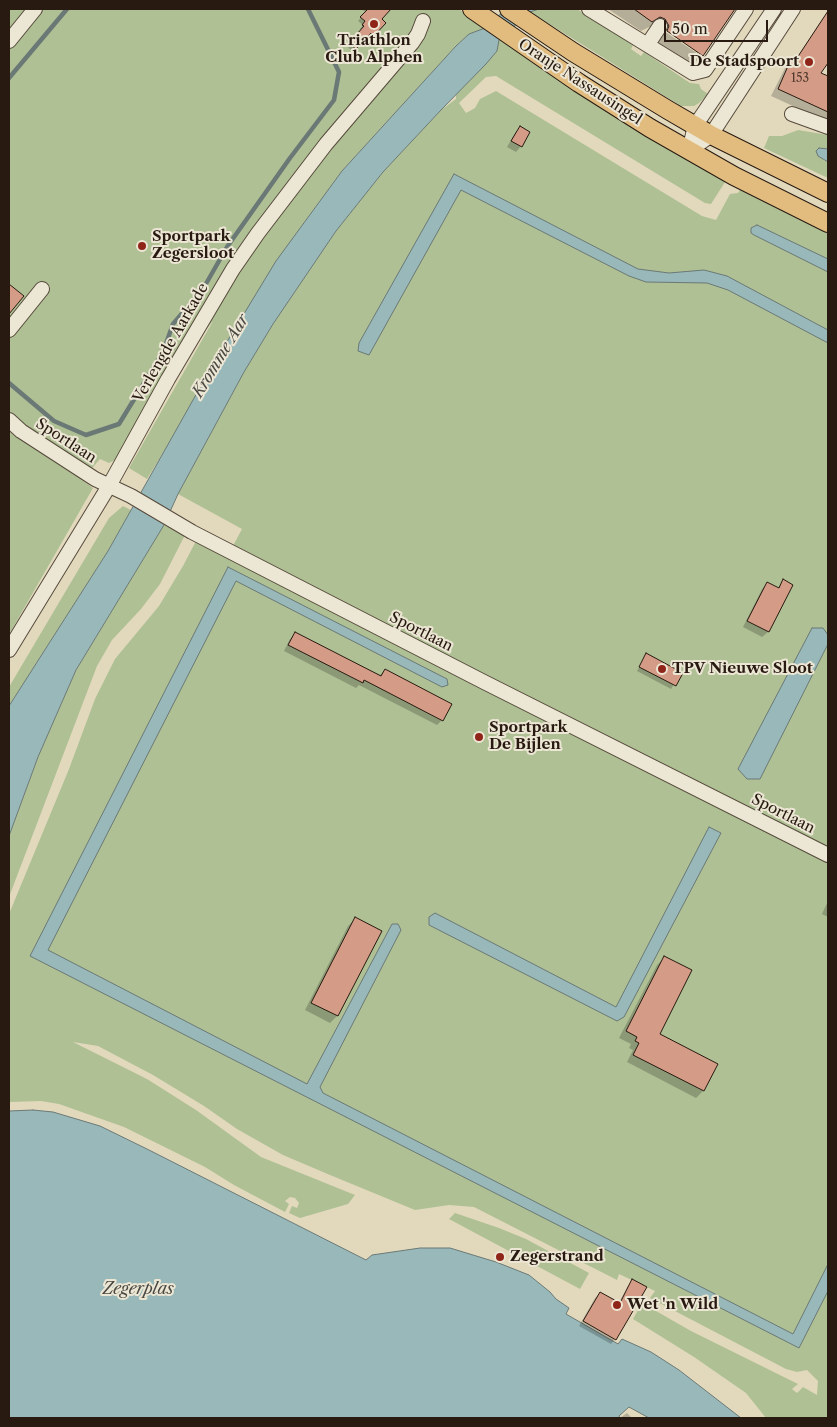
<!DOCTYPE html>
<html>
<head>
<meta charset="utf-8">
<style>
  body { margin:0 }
  #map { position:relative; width:837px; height:1427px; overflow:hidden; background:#e2d9bd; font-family:"Libre Caslon Text",serif }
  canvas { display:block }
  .frame { position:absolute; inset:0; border:10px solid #281a11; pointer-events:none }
  .scale { position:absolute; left:664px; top:20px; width:104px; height:22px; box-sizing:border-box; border:2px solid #281a11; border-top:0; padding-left:6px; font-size:15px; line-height:18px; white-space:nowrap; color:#281a11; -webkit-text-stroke:4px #ece6d4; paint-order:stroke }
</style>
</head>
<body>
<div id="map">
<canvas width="837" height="1427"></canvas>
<div class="frame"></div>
<div class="scale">50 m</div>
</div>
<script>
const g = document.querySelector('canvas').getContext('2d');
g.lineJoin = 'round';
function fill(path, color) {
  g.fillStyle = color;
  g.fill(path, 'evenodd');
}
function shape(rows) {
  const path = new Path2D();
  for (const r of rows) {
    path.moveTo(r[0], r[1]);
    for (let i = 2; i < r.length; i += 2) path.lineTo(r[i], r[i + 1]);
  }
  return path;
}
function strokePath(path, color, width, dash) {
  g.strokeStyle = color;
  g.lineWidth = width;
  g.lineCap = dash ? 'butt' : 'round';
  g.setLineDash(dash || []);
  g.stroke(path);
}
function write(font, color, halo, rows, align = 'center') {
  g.font = font + ' "Libre Caslon Text",serif';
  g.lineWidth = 4;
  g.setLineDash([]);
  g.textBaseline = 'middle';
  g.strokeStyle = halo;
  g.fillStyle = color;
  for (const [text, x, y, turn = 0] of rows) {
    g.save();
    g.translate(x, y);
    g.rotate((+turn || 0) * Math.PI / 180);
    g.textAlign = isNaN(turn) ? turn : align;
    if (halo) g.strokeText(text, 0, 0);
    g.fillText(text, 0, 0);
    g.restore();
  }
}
fill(shape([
  [9,9,459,9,485,29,469,34,456,46,342,171,302,226,147,479,129,468,213,321,160,385,119,458,109,463,100,459,82,480,93,488,11,631,9,632],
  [539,9,577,9,633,45,631,49,641,56,644,52,690,83,699,84,701,89,708,94,699,103,694,106,681,106,530,12],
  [497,38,571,87,727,179,711,204,705,203,496,76,486,77,459,103,466,113,475,108,480,99,496,91,702,216,716,220,730,194,738,193,742,187,828,232,828,1418,766,1418,746,1393,694,1357,633,1319,642,1303,691,1331,798,1384,792,1389,797,1393,803,1387,817,1395,818,1381,807,1370,797,1372,786,1369,650,1298,655,1291,619,1274,617,1280,474,1207,449,1205,415,1210,330,1175,283,1155,237,1129,204,1106,153,1075,98,1046,73,1042,147,1079,196,1110,261,1157,355,1195,348,1204,300,1218,289,1213,292,1206,297,1208,299,1203,295,1198,290,1197,285,1201,289,1204,285,1212,234,1185,205,1167,124,1127,59,1104,41,1101,9,1102,9,914,69,769,95,699,115,659,159,606,183,566,196,541,227,557,242,529,178,494,244,372,273,324,336,231,383,172,441,110,456,99,456,94,497,51],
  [798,130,828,135,828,149,825,148,823,160,828,162,828,178,764,148,769,136,782,136],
  [123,506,131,510,108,551,9,706,9,687,109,518],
  [164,525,185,535,160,584,141,609,112,640,97,666,9,897,9,836,38,757,76,670],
  [455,1213,499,1228,526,1239,589,1273,580,1289,449,1219]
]), '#afc094');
const water = shape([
  [506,9,539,9,530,12,499,40,497,51,486,64,441,110,383,172,336,231,273,324,244,372,178,494,164,525,76,670,38,757,9,836,9,706,108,551,211,368,276,261,342,171,456,46,469,34,485,28,506,9],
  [819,148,828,149,828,162,818,156,816,151,819,148],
  [454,174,638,269,669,273,704,270,727,276,828,330,828,343,728,290,707,283,646,282,629,276,461,190,369,355,358,351,359,343,454,174],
  [757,225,828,259,828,272,754,235,751,233,751,228,757,225],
  [228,567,447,679,448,685,442,687,236,581,48,950,307,1084,392,924,398,924,401,930,320,1087,323,1093,793,1334,828,1264,828,1291,799,1348,30,956,228,567],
  [812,628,823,628,828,635,828,644,760,779,747,779,738,769,812,628],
  [709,827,721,833,624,1017,617,1021,429,925,429,917,435,913,616,1007,709,827],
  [33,1110,53,1112,100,1126,149,1150,366,1260,372,1255,420,1248,450,1248,496,1262,529,1275,550,1292,556,1299,569,1308,566,1314,618,1344,622,1339,651,1352,679,1370,741,1418,649,1418,629,1407,619,1416,620,1418,9,1418,9,1111,33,1110]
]);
fill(water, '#98b8b9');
strokePath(water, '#6b7976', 1);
fill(shape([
  [361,9,389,9,380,19,384,23,370,38,367,36,352,51,347,46,361,30,360,29,363,25,358,21,366,12],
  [608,9,734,9,702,56,702,54,662,27,661,29,701,56,692,66,657,42,655,29,649,27,641,31],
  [828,12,828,61,820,74,828,78,828,122,771,96,785,68,792,61,794,62,823,18],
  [520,128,521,146,516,152,507,147,515,133],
  [783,581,792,585,768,632,762,637,743,627,762,589,767,584,777,589],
  [295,634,380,675,385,670,442,720,437,725,359,685,356,688,284,651,290,639],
  [646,655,681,673,671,689,637,671],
  [828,901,828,917,822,914],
  [355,919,380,932,337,1016,330,1023,305,1010,348,926],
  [664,958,658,1034,703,1091,696,1098,627,1062,633,1050,629,1048,631,1044,619,1038,657,965],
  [633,1281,615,1339,611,1344,579,1326,595,1298,600,1293,618,1304,628,1286],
  [627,1413,632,1418,620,1418]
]), '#0003');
strokePath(shape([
  [9,78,67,9],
  [9,383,54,421,86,435,119,424,163,352,173,324,203,289,227,247,290,158,334,100,339,72,308,9]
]), '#6b7976', 4.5);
const building = shape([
  [368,9,391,9,382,19,386,23,374,36,371,33,356,49,349,43,364,26,362,25,365,21,360,17,368,9],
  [634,9,735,9,703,56,667,31,669,26,665,19,660,17,652,22,634,9],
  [828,11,828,63,821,73,828,76,828,112,778,89,791,59,795,61,828,11],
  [520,126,530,132,522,147,511,141,520,126],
  [9,284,24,296,9,314,9,284],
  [783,579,793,585,769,632,747,621,767,582,779,588,783,579],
  [295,632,381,676,385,669,452,704,443,721,364,680,363,683,288,645,295,632],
  [646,653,683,673,676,686,639,667,646,653],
  [355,917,382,931,338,1016,311,1003,355,917],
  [664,956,692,970,660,1034,718,1064,704,1091,633,1055,639,1043,635,1041,637,1037,626,1031,664,956],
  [632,1279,647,1287,616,1340,583,1321,600,1292,620,1303,632,1279]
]);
fill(building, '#d49c86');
strokePath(building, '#281a11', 1);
const minor = shape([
  [589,9,693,73,705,70,746,9],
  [9,41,35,9],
  [648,44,660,26],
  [792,114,828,127],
  [689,151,711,135,793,9],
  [689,151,695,126,774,9],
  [9,330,42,289],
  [9,420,21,431,95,479,131,496,192,532,484,682,828,855],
  [9,650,109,486,168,379,233,269,258,233,326,144,412,43,418,34,423,21]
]);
const major = shape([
  [472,9,579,83,650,128,734,176,828,223],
  [509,9,573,52,668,110,711,135,828,193]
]);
strokePath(minor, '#564a3c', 16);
strokePath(major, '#281a11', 20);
strokePath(minor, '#ece6d4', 14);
strokePath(major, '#e1bc7e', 18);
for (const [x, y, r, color] of [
  [374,24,5,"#8f2418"],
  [809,62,5,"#8f2418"],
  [142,246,5,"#8f2418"],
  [662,669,5,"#8f2418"],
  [479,737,5,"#8f2418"],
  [500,1257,5,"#8f2418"],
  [617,1305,5,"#8f2418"]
]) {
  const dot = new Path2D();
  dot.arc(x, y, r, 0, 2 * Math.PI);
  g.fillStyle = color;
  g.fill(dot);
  strokePath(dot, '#ece6d4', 2);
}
write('12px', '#533a2e', null, [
  ["153",800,79]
]);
write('bold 15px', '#281a11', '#ece6d4', [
  ["Triathlon",374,41,"center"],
  ["Club Alphen",374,58,"center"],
  ["De Stadspoort",799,62,"right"],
  ["Sportpark",152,237],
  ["Zegersloot",152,254],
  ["TPV Nieuwe Sloot",672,669],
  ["Sportpark",489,728],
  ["De Bijlen",489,745],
  ["Zegerstrand",510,1257],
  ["Wet 'n Wild",627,1305]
], 'left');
write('15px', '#281a11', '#ece6d4', [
  ["Oranje Nassausingel",580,82,33],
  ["Verlengde Aarkade",171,343,-60],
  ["Sportlaan",66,441,33],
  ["Sportlaan",421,632,27],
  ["Sportlaan",783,814,27]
]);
write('italic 16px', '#4a4943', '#ece6d4', [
  ["Kromme Aar",221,356,-59],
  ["Zegerplas",138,1289]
]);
</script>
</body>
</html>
